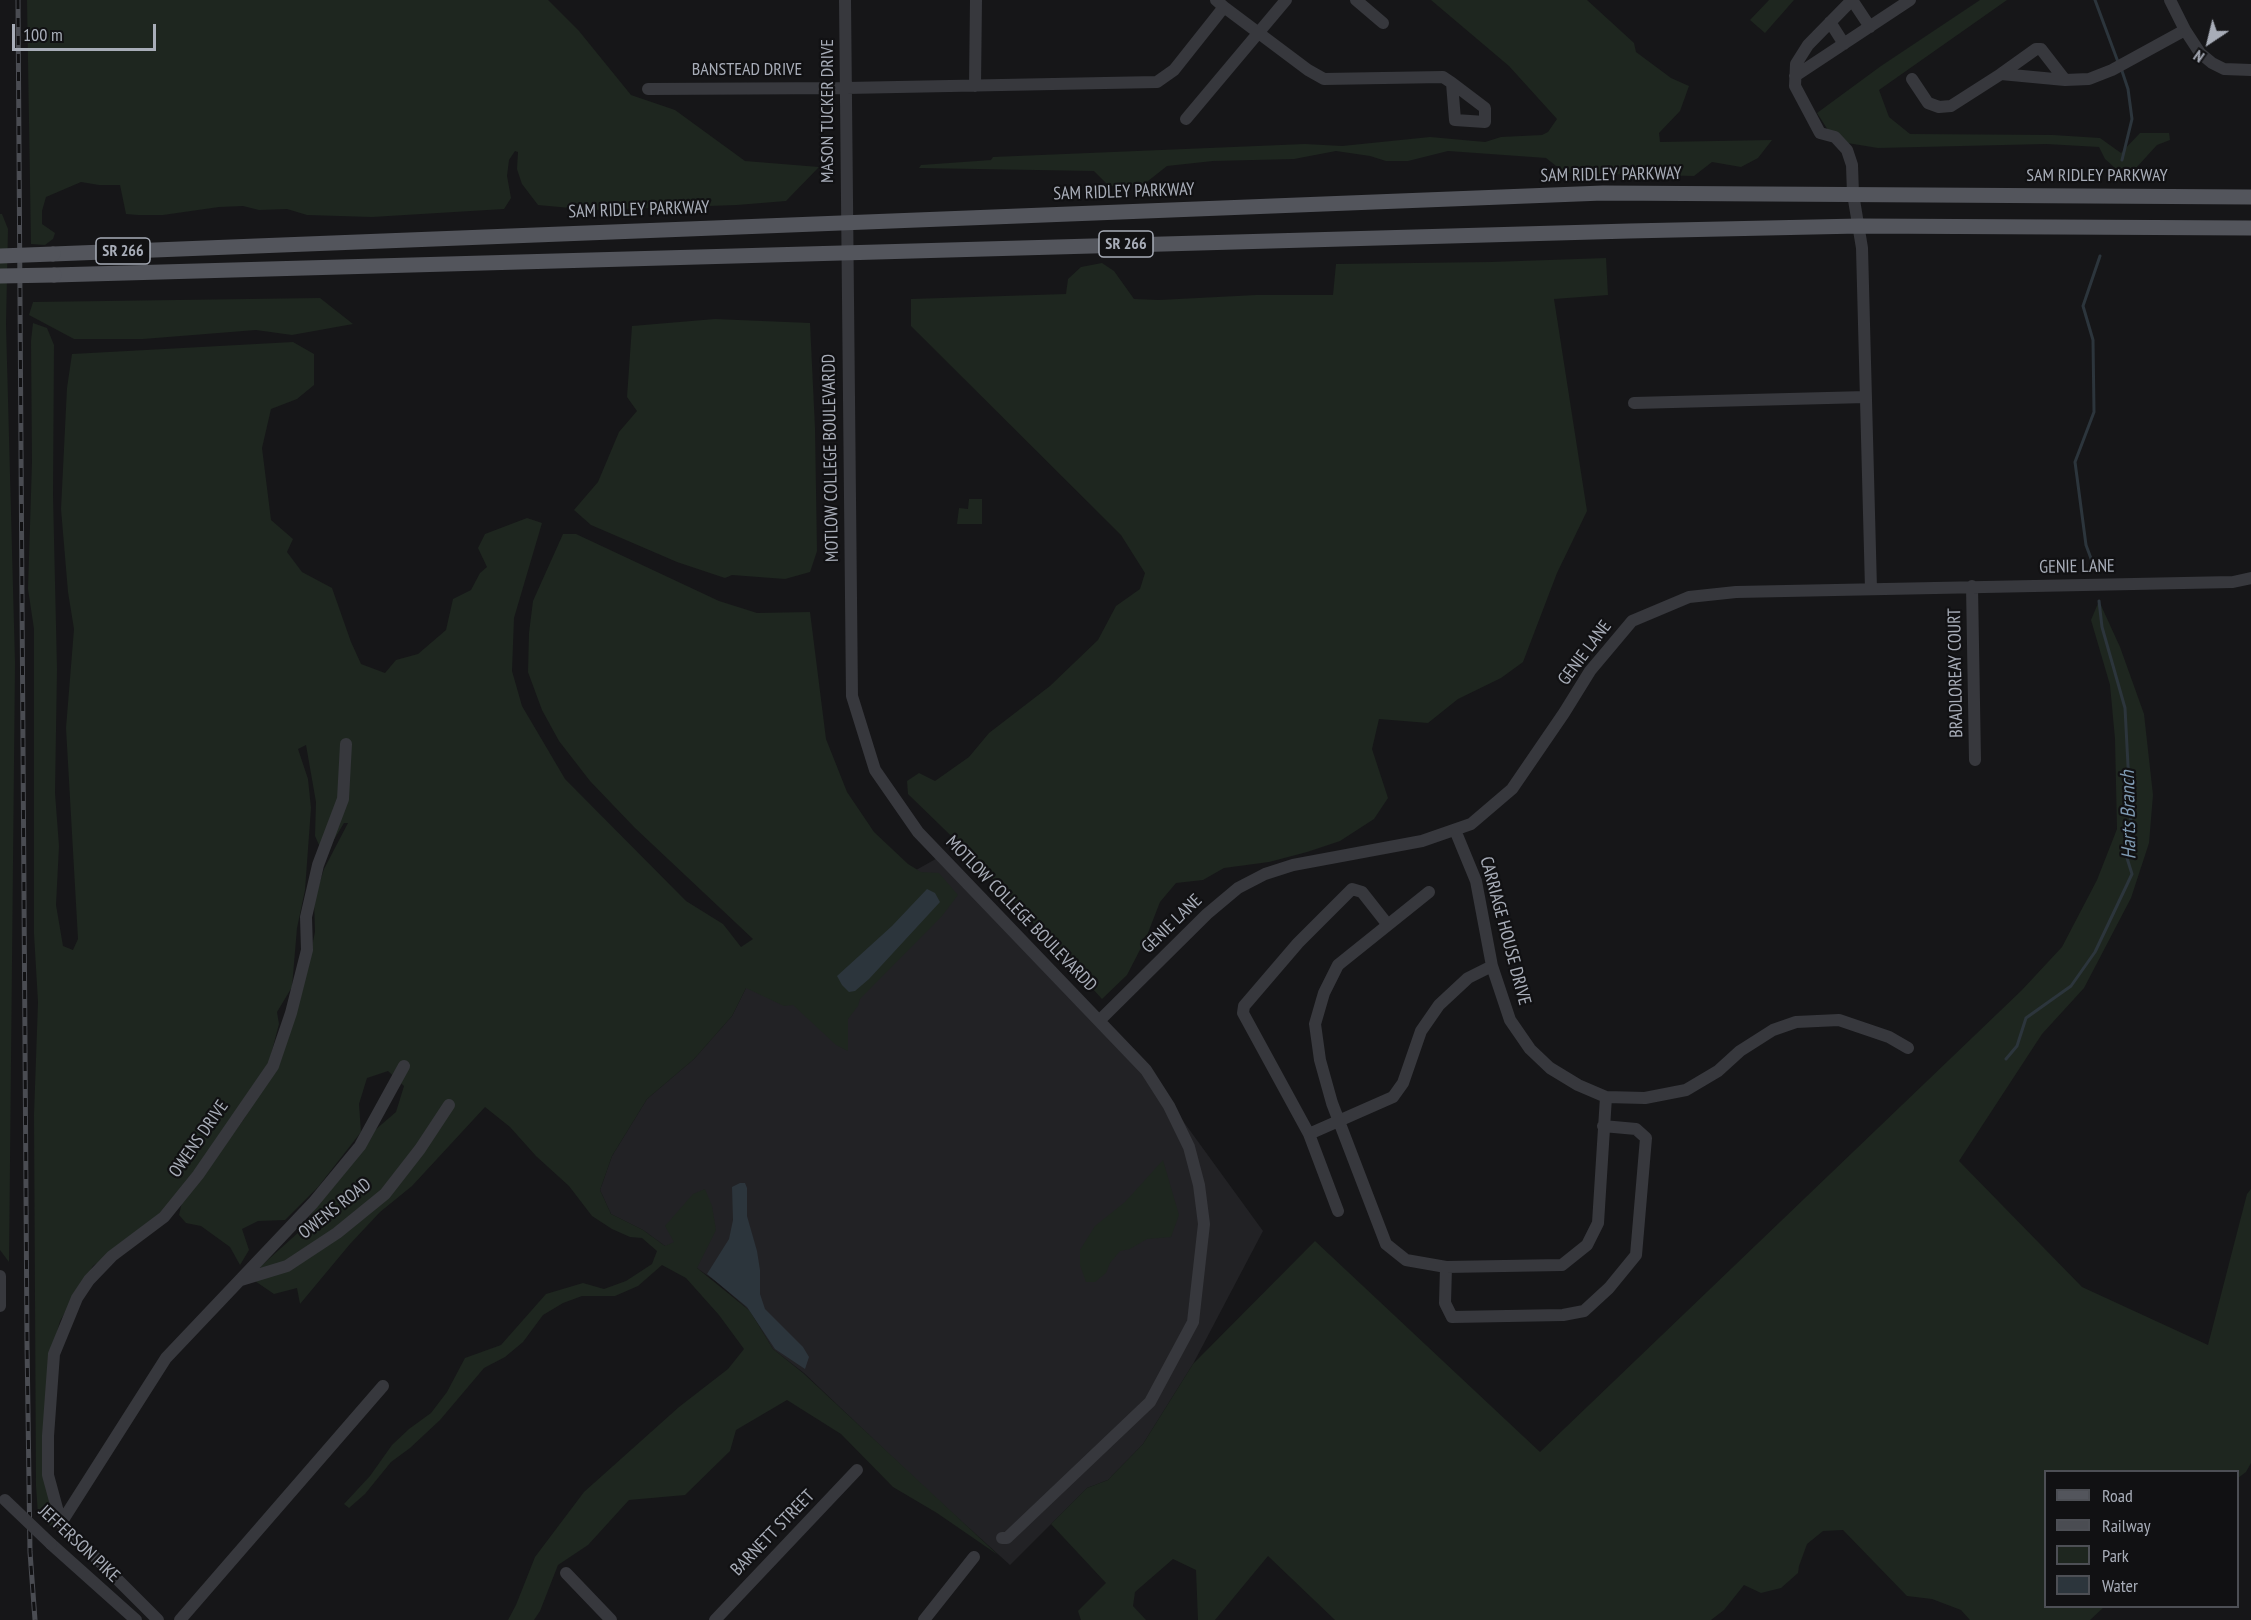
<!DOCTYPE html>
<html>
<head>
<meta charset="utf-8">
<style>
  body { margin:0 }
  #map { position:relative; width:2251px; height:1620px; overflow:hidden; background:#161618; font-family:"PT Sans Narrow",sans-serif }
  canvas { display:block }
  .legend { position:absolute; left:2044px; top:1470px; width:195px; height:138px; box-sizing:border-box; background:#111113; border:2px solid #4d4f55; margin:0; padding:8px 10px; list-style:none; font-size:18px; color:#a8adb8 }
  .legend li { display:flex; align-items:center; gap:12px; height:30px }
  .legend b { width:30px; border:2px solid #4d4f55 }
  .north { position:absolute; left:2179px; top:12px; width:60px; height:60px; -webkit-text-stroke:4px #111113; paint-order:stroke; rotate:215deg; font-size:16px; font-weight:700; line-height:24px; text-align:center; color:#a8adb8 }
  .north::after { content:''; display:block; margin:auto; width:21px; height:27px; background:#a8adb8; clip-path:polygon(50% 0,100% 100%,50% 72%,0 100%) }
  .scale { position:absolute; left:12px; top:24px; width:144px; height:27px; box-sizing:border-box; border:3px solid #a8adb8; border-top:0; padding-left:8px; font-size:18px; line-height:21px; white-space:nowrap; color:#a8adb8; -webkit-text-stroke:4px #111113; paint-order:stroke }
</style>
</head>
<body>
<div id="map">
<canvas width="2251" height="1620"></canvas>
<ul class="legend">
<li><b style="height:8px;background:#53555c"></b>Road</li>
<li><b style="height:8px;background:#4a4c52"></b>Railway</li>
<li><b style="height:16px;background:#1e261f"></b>Park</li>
<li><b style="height:16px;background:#2c353c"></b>Water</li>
</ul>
<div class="north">N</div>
<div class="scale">100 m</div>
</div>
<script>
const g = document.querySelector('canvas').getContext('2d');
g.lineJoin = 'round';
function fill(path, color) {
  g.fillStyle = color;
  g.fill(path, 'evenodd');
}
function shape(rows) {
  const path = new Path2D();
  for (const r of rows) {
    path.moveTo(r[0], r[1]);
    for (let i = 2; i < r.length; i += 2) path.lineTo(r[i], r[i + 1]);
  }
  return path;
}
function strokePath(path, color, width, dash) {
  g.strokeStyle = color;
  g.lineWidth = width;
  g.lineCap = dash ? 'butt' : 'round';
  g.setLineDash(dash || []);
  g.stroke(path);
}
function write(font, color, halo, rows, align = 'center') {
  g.font = font + ' "PT Sans Narrow",sans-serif';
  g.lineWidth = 4.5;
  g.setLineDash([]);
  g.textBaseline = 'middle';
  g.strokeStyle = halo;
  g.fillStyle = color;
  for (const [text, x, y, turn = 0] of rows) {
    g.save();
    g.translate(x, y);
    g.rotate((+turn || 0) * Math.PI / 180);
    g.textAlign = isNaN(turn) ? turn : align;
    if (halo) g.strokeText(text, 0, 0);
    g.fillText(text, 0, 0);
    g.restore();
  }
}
fill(shape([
  [941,856,1146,1070,1263,1231,1193,1364,1143,1444,1108,1480,1087,1488,1010,1565,928,1491,804,1373,773,1349,750,1311,717,1282,665,1246,643,1230,611,1214,600,1190,612,1156,647,1099,694,1059,732,1016,746,988,909,874]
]), '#222225');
fill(shape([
  [27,0,548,0,579,31,631,95,675,110,745,161,819,167,786,201,737,205,593,210,538,205,522,184,517,169,518,152,515,151,509,160,507,176,511,198,504,209,372,217,307,215,287,209,259,210,243,206,219,207,163,215,138,215,126,214,120,185,99,185,81,182,46,197,42,211,42,224,55,233,53,239,45,245,31,244],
  [1431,0,1587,0,1634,43,1636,52,1671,78,1689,86,1680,111,1659,133,1660,142,1772,140,1758,158,1741,167,1712,162,1694,176,1565,173,1546,158,1448,151,1408,161,1386,161,1370,156,1336,151,1294,159,1213,161,1167,166,1143,185,1109,186,1094,171,919,168,921,165,991,160,993,157,1305,144,1342,146,1430,137,1485,142,1501,137,1542,135,1548,132,1557,119,1509,66],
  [1769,0,1794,0,1765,33,1750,20],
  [1980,0,2007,0,1879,90,1889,117,1910,134,2053,135,2100,138,2121,153,2140,133,2169,133,2170,140,2157,145,2136,168,2115,168,2105,159,2099,147,2046,144,1878,148,1835,141,1817,113,1881,66],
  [0,214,2,214,8,229,6,324,15,663,9,1262,0,1250],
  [1606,258,1608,295,1554,299,1587,511,1557,573,1523,662,1501,678,1458,699,1428,723,1379,719,1372,749,1388,798,1374,819,1340,841,1307,852,1269,862,1224,868,1203,880,1176,883,1160,902,1146,938,1127,975,1102,999,976,860,908,794,907,781,919,773,935,781,969,757,989,733,1050,686,1098,640,1116,606,1140,589,1145,573,1121,535,911,326,911,299,1066,294,1068,279,1081,267,1102,263,1114,271,1134,299,1159,300,1256,295,1333,295,1336,264,1491,262],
  [320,298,353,324,292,335,256,330,143,339,74,339,29,315,33,302],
  [715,319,810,323,815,428,817,551,810,572,785,579,732,575,725,578,677,562,591,525,574,510,598,482,619,432,637,411,627,397,632,326],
  [33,323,47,328,54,345,53,495,57,669,55,793,59,846,56,905,63,946,73,950,78,939,66,728,74,629,68,592,61,509,67,388,72,354,293,342,314,354,314,385,297,399,271,409,262,448,271,520,293,539,287,552,302,572,332,588,351,642,361,664,385,673,396,660,418,654,446,630,453,599,471,590,480,573,487,567,478,548,485,534,527,518,542,523,514,618,512,671,522,706,565,779,686,901,723,924,741,947,753,939,635,828,590,781,559,741,542,710,528,672,529,633,533,601,563,534,576,534,719,601,757,613,810,612,826,739,847,792,874,832,908,864,921,872,939,873,958,895,942,916,860,999,858,1006,848,1019,848,1051,836,1045,793,1005,784,1006,746,988,732,1016,694,1059,647,1099,612,1156,600,1190,611,1214,643,1230,665,1246,674,1242,665,1226,693,1194,705,1189,712,1206,716,1230,697,1268,750,1311,773,1349,803,1373,998,1555,937,1513,893,1487,841,1434,787,1400,736,1430,730,1451,685,1495,629,1500,588,1545,558,1565,540,1611,534,1620,508,1620,516,1605,535,1557,584,1492,679,1407,728,1369,744,1349,719,1315,686,1278,662,1265,638,1286,615,1296,582,1296,563,1303,543,1315,523,1342,505,1357,484,1368,440,1420,410,1448,391,1462,365,1494,349,1508,344,1504,370,1476,392,1445,409,1429,431,1413,447,1392,465,1358,501,1345,546,1294,583,1283,604,1289,626,1281,652,1264,657,1251,642,1238,630,1237,612,1229,592,1216,569,1186,536,1156,510,1127,485,1107,412,1186,380,1212,350,1244,300,1304,297,1288,274,1294,255,1281,261,1266,300,1231,324,1195,375,1130,396,1112,404,1086,388,1071,367,1078,359,1104,361,1132,318,1187,285,1220,258,1221,242,1229,249,1250,240,1265,230,1247,201,1226,186,1223,179,1215,182,1202,244,1119,275,1066,310,956,315,932,314,900,324,869,348,823,344,823,324,856,315,836,316,802,306,745,298,749,308,779,311,808,305,890,297,928,292,987,277,1012,279,1024,268,1066,187,1183,157,1218,93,1266,60,1321,51,1354,54,1529,38,1515,36,1486,34,1115,38,1002,34,934,34,629,28,589,32,462,31,341],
  [969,499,982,499,982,524,957,524,959,508,968,509],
  [2099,601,2120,647,2144,714,2153,795,2149,843,2131,898,2084,988,2042,1034,1959,1161,2082,1287,2208,1345,2247,1194,2251,1189,2251,1463,2246,1472,2238,1478,2238,1472,2046,1472,2046,1606,2104,1607,2090,1620,1970,1620,1961,1610,1932,1599,1907,1596,1843,1530,1823,1531,1807,1544,1799,1566,1798,1573,1781,1588,1761,1593,1744,1585,1724,1610,1711,1620,1335,1620,1268,1556,1215,1620,1198,1620,1196,1570,1173,1559,1135,1592,1133,1606,1146,1620,1081,1620,1078,1611,1106,1583,1051,1524,1087,1488,1108,1480,1143,1444,1193,1364,1315,1241,1540,1452,2022,990,2062,947,2097,880,2117,829,2115,739,2110,685,2091,620],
  [1163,1160,1179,1215,1171,1237,1147,1239,1130,1249,1120,1251,1110,1263,1106,1273,1095,1282,1086,1282,1080,1265,1080,1250,1095,1226,1125,1202]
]), '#1e261f');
fill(shape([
  [927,889,935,893,940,902,869,979,855,991,849,992,842,985,837,976,892,926],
  [740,1183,745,1183,747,1188,747,1216,757,1251,760,1270,760,1294,765,1309,803,1347,809,1357,805,1369,775,1349,747,1307,707,1274,729,1239,733,1220,732,1187]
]), '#2c353c');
strokePath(shape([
  [2095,0,2118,62],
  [2121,68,2128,89,2132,119,2122,160],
  [2093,564,2086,545,2075,462,2094,412,2093,340,2083,306,2100,256],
  [2006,1059,2017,1046,2026,1018,2071,986,2095,952,2132,874,2127,858,2131,823,2125,708,2102,627,2099,601]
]), '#2c353c', 3);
strokePath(shape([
  [845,0,852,696,875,770,918,832,1146,1070,1169,1106,1189,1147,1199,1185,1204,1224,1193,1322,1150,1402,1007,1538,1002,1538],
  [1356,0,1383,23],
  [1852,0,1808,45,1796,64,1795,86,1820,133,1835,137,1847,150,1852,165,1853,194,1862,248,1871,589],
  [1852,0,1870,27],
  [2170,0,2185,30],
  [1224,7,1308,70,1324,79,1443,77,1452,83,1485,108,1485,122,1455,120,1452,83],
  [1830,22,1844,44],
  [2001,74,2036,49,2041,49,2065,80],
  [1795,76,1910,0],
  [1912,79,1928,103,1939,107,1951,106,2001,74,2065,80,2089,79,2112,70,2185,30,2200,53,2212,63,2224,69,2251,70],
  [975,86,976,0],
  [648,89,846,88,1157,82,1174,70,1224,7,1216,0],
  [1186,119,1286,0],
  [1634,403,1866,397],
  [1972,586,1975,760],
  [1455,830,1476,881,1492,966,1510,1020,1530,1049,1550,1068,1578,1085,1606,1097,1645,1098,1686,1090,1718,1071,1740,1051,1773,1030,1796,1022,1839,1020,1889,1037,1908,1048],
  [1429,892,1338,965,1324,993,1315,1024,1320,1060,1332,1103,1386,1244,1406,1260,1446,1267,1562,1265,1587,1245,1598,1223,1606,1097],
  [1388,925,1362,892,1352,889,1298,943,1244,1006,1243,1013,1309,1134,1393,1097,1403,1083,1421,1031,1439,1005,1468,978,1492,966],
  [1099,1021,1207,914,1238,888,1265,874,1293,865,1422,841,1471,824,1512,789,1564,713,1590,671,1632,621,1689,597,1736,592,2233,582,2251,578],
  [1309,1134,1338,1211],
  [1446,1267,1445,1303,1452,1317,1563,1315,1584,1311,1609,1288,1636,1255,1646,1138,1636,1129,1603,1126],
  [0,1276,0,1306],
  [241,1280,287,1266,337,1233,385,1194,420,1149,449,1105],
  [61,1523,166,1358,313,1203,360,1146,404,1066],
  [51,1544,136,1620],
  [566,1573,611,1620],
  [158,1620,61,1523,48,1475,48,1436,54,1354,77,1298,89,1280,112,1256,164,1217,198,1175,273,1066,291,1013,307,950,306,917,318,865,343,799,346,744],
  [180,1620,383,1386],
  [715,1620,857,1470],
  [924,1620,974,1557]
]), '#37383d', 12);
strokePath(shape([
  [53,254,1603,193,2251,197],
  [54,275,1629,231,1859,226,2251,228]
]), '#53555c', 15);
const rail = shape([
  [18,0,27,1343,30,1552,35,1620]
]);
strokePath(rail, '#4a4c52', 5);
strokePath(rail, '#111113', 3, [9]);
strokePath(shape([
  [5,1500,51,1544]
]), '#37383d', 12);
strokePath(shape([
  [0,256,53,254],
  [0,276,54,275]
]), '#53555c', 15);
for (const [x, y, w] of [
  [1126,244,54],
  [123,251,54]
]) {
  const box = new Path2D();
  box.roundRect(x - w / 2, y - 13, w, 26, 4.5);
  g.fillStyle = '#111113';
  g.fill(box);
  strokePath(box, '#a8adb8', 1.5);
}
write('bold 16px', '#a8adb8', null, [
  ["SR 266",1126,244],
  ["SR 266",123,251]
]);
write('18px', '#a8adb8', '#111113', [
  ["BANSTEAD DRIVE",747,70],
  ["MASON TUCKER DRIVE",828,111,-90],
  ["SAM RIDLEY PARKWAY",1611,175,-1],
  ["SAM RIDLEY PARKWAY",2097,176],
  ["SAM RIDLEY PARKWAY",1124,192,-2],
  ["SAM RIDLEY PARKWAY",639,210,-2],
  ["MOTLOW COLLEGE BOULEVARDD",831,458,-91],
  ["GENIE LANE",2077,567,-1],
  ["GENIE LANE",1585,653,-53],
  ["BRADLOREAY COURT",1956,673,-91],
  ["MOTLOW COLLEGE BOULEVARDD",1021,914,46],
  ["GENIE LANE",1172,924,-44],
  ["CARRIAGE HOUSE DRIVE",1505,931,75],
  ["OWENS DRIVE",199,1139,-55],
  ["OWENS ROAD",335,1209,-38],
  ["BARNETT STREET",773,1533,-46],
  ["JEFFERSON PIKE",79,1544,43]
]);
write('italic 20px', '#7f9bb3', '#111113', [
  ["Harts Branch",2129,815,-91]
]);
</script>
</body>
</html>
